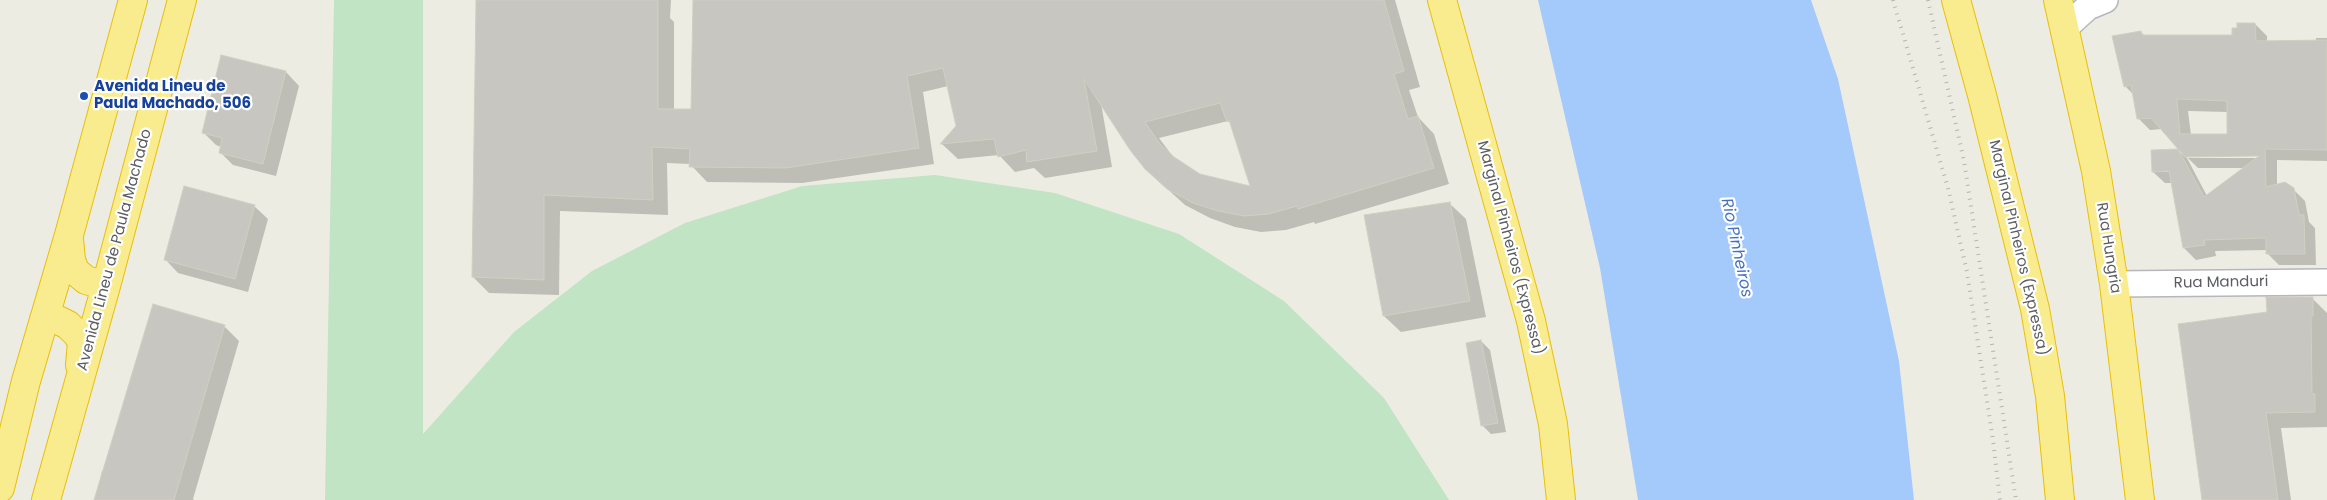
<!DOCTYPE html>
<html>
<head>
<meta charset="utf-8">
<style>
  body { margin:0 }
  canvas { display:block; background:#edece3 }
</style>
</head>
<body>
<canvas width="2327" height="500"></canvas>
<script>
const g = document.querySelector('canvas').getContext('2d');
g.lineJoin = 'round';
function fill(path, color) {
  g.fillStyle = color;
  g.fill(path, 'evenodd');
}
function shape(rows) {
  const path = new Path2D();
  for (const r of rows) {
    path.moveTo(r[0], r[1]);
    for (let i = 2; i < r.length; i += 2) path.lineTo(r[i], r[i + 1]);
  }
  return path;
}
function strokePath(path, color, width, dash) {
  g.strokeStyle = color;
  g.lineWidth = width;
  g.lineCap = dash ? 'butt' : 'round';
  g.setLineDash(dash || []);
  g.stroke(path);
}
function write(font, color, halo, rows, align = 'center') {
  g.font = font + ' Poppins,sans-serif';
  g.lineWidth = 4.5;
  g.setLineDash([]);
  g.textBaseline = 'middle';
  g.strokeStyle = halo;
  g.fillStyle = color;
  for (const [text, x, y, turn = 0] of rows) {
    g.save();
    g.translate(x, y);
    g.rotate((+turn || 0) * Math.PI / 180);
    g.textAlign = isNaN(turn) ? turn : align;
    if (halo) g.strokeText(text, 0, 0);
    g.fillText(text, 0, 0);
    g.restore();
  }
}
fill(shape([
  [334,0,423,0,423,434,514,332,592,271,685,223,802,186,935,175,1055,193,1179,234,1284,301,1384,398,1449,500,325,500]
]), '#c0e4c4');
fill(shape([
  [1538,0,1811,0,1838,79,1899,361,1914,500,1638,500,1600,268]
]), '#a4cafc');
fill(shape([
  [477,0,671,0,670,18,674,22,674,111,692,111,695,0,1395,0,1420,87,1409,90,1418,117,1434,134,1449,184,1315,224,1314,222,1286,230,1261,232,1235,227,1210,218,1185,205,1163,185,1101,103,1112,167,1045,178,1034,168,1015,172,999,155,958,159,942,144,957,127,948,86,923,92,934,164,802,183,707,182,690,164,667,163,668,215,560,211,559,295,489,293,473,277],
  [1228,121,1232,125,1251,188,1199,176,1174,158,1159,138],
  [2255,24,2267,36,2267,42,2316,42,2316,38,2327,38,2327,161,2277,160,2277,186,2293,189,2305,201,2309,222,2315,228,2316,265,2279,265,2268,254,2268,250,2215,251,2216,256,2196,260,2184,248,2172,183,2165,183,2153,172,2177,150,2187,158,2207,196,2245,168,2198,168,2188,158,2265,158,2265,155,2185,156,2162,129,2150,130,2138,118,2134,95,2125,86,2141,32,2145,36,2233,36],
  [2188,111,2228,112,2228,135,2191,135],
  [2163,170,2175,171,2163,172],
  [286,72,299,86,276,176,233,165,220,152,221,147,216,145,203,132],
  [1449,203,1466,219,1486,317,1401,332,1384,316,1366,216],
  [254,206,268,219,248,292,178,273,165,259],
  [2312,298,2327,313,2327,427,2281,428,2291,500,2203,500,2268,313],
  [224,326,239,341,193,499,194,500,95,500,102,471,105,472],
  [1481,341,1490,350,1506,432,1491,434,1482,425]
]), '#0003');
const building = shape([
  [476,0,658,0,658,109,691,109,693,0,1384,0,1404,71,1394,74,1408,119,1418,116,1434,168,1298,209,1297,206,1269,214,1244,216,1218,211,1193,203,1167,189,1145,169,1130,150,1084,79,1097,151,1027,162,1026,150,998,157,994,139,940,144,956,126,943,68,907,76,919,148,785,168,689,167,690,149,652,147,653,200,544,195,544,280,472,277,476,0],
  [1220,103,1227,122,1229,120,1250,186,1200,174,1174,157,1160,144,1145,122,1220,103],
  [2237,23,2255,23,2256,41,2327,40,2327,150,2265,149,2266,187,2285,182,2294,188,2299,215,2304,215,2305,254,2266,254,2266,238,2204,240,2205,245,2183,248,2169,171,2152,172,2151,150,2178,149,2204,197,2259,156,2185,157,2151,118,2137,119,2131,85,2124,87,2112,36,2141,31,2142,35,2232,35,2232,28,2237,28,2237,23],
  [2177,99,2227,101,2227,134,2180,134,2177,99],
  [221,55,286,71,263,164,219,153,222,138,202,133,221,55],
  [184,186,255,205,235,279,164,260,184,186],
  [1450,202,1470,301,1383,316,1364,215,1450,202],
  [2266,297,2313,297,2313,316,2311,316,2312,394,2315,394,2315,412,2266,413,2278,500,2202,500,2178,324,2267,312,2266,297],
  [153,304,225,325,174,500,94,500,153,304],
  [1481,340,1498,423,1481,426,1466,343,1481,340]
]);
fill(building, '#c8c6c0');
strokePath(building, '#d2cfc1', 1);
const minor = shape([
  [2066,27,2088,7,2105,0],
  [2114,284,2327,282]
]);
const highway = shape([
  [1442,0,1531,321,1553,424,1561,500],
  [1956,0,1982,95,2035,309,2050,396,2060,500],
  [2058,0,2096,171,2114,284,2140,500],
  [69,239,71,260,75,271,86,280,106,286],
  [44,319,58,320,68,325,77,334,82,342,80,365],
  [0,488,26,381,69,235,133,0],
  [46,500,106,286,182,0]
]);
strokePath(minor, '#b5b7bd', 28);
strokePath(highway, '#e8bf08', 30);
strokePath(minor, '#fff', 25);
strokePath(highway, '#f9ec8e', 28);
strokePath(shape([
  [1893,0,1948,188,1967,272,1993,440,2000,500],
  [1928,0,1964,161,2016,500]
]), '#b3b4b4', 4, [1, 6]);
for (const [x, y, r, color] of [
  [84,96,5,"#1a4fb4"]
]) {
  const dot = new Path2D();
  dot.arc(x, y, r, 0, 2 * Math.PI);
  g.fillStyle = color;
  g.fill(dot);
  strokePath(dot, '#fff', 2);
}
write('bold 15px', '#164399', '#fff', [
  ["Avenida Lineu de",94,87],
  ["Paula Machado, 506",94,104]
], 'left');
write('15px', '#5b5d63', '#fff', [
  ["Marginal Pinheiros (Expressa)",1510,248,75],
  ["Marginal Pinheiros (Expressa)",2018,248,77],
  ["Rua Hungria",2108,248,81],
  ["Avenida Lineu de Paula Machado",115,250,-75],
  ["Rua Manduri",2221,283,-1]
]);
write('italic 16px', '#4772bf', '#fff', [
  ["Rio Pinheiros",1736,248,78]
]);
</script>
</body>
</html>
